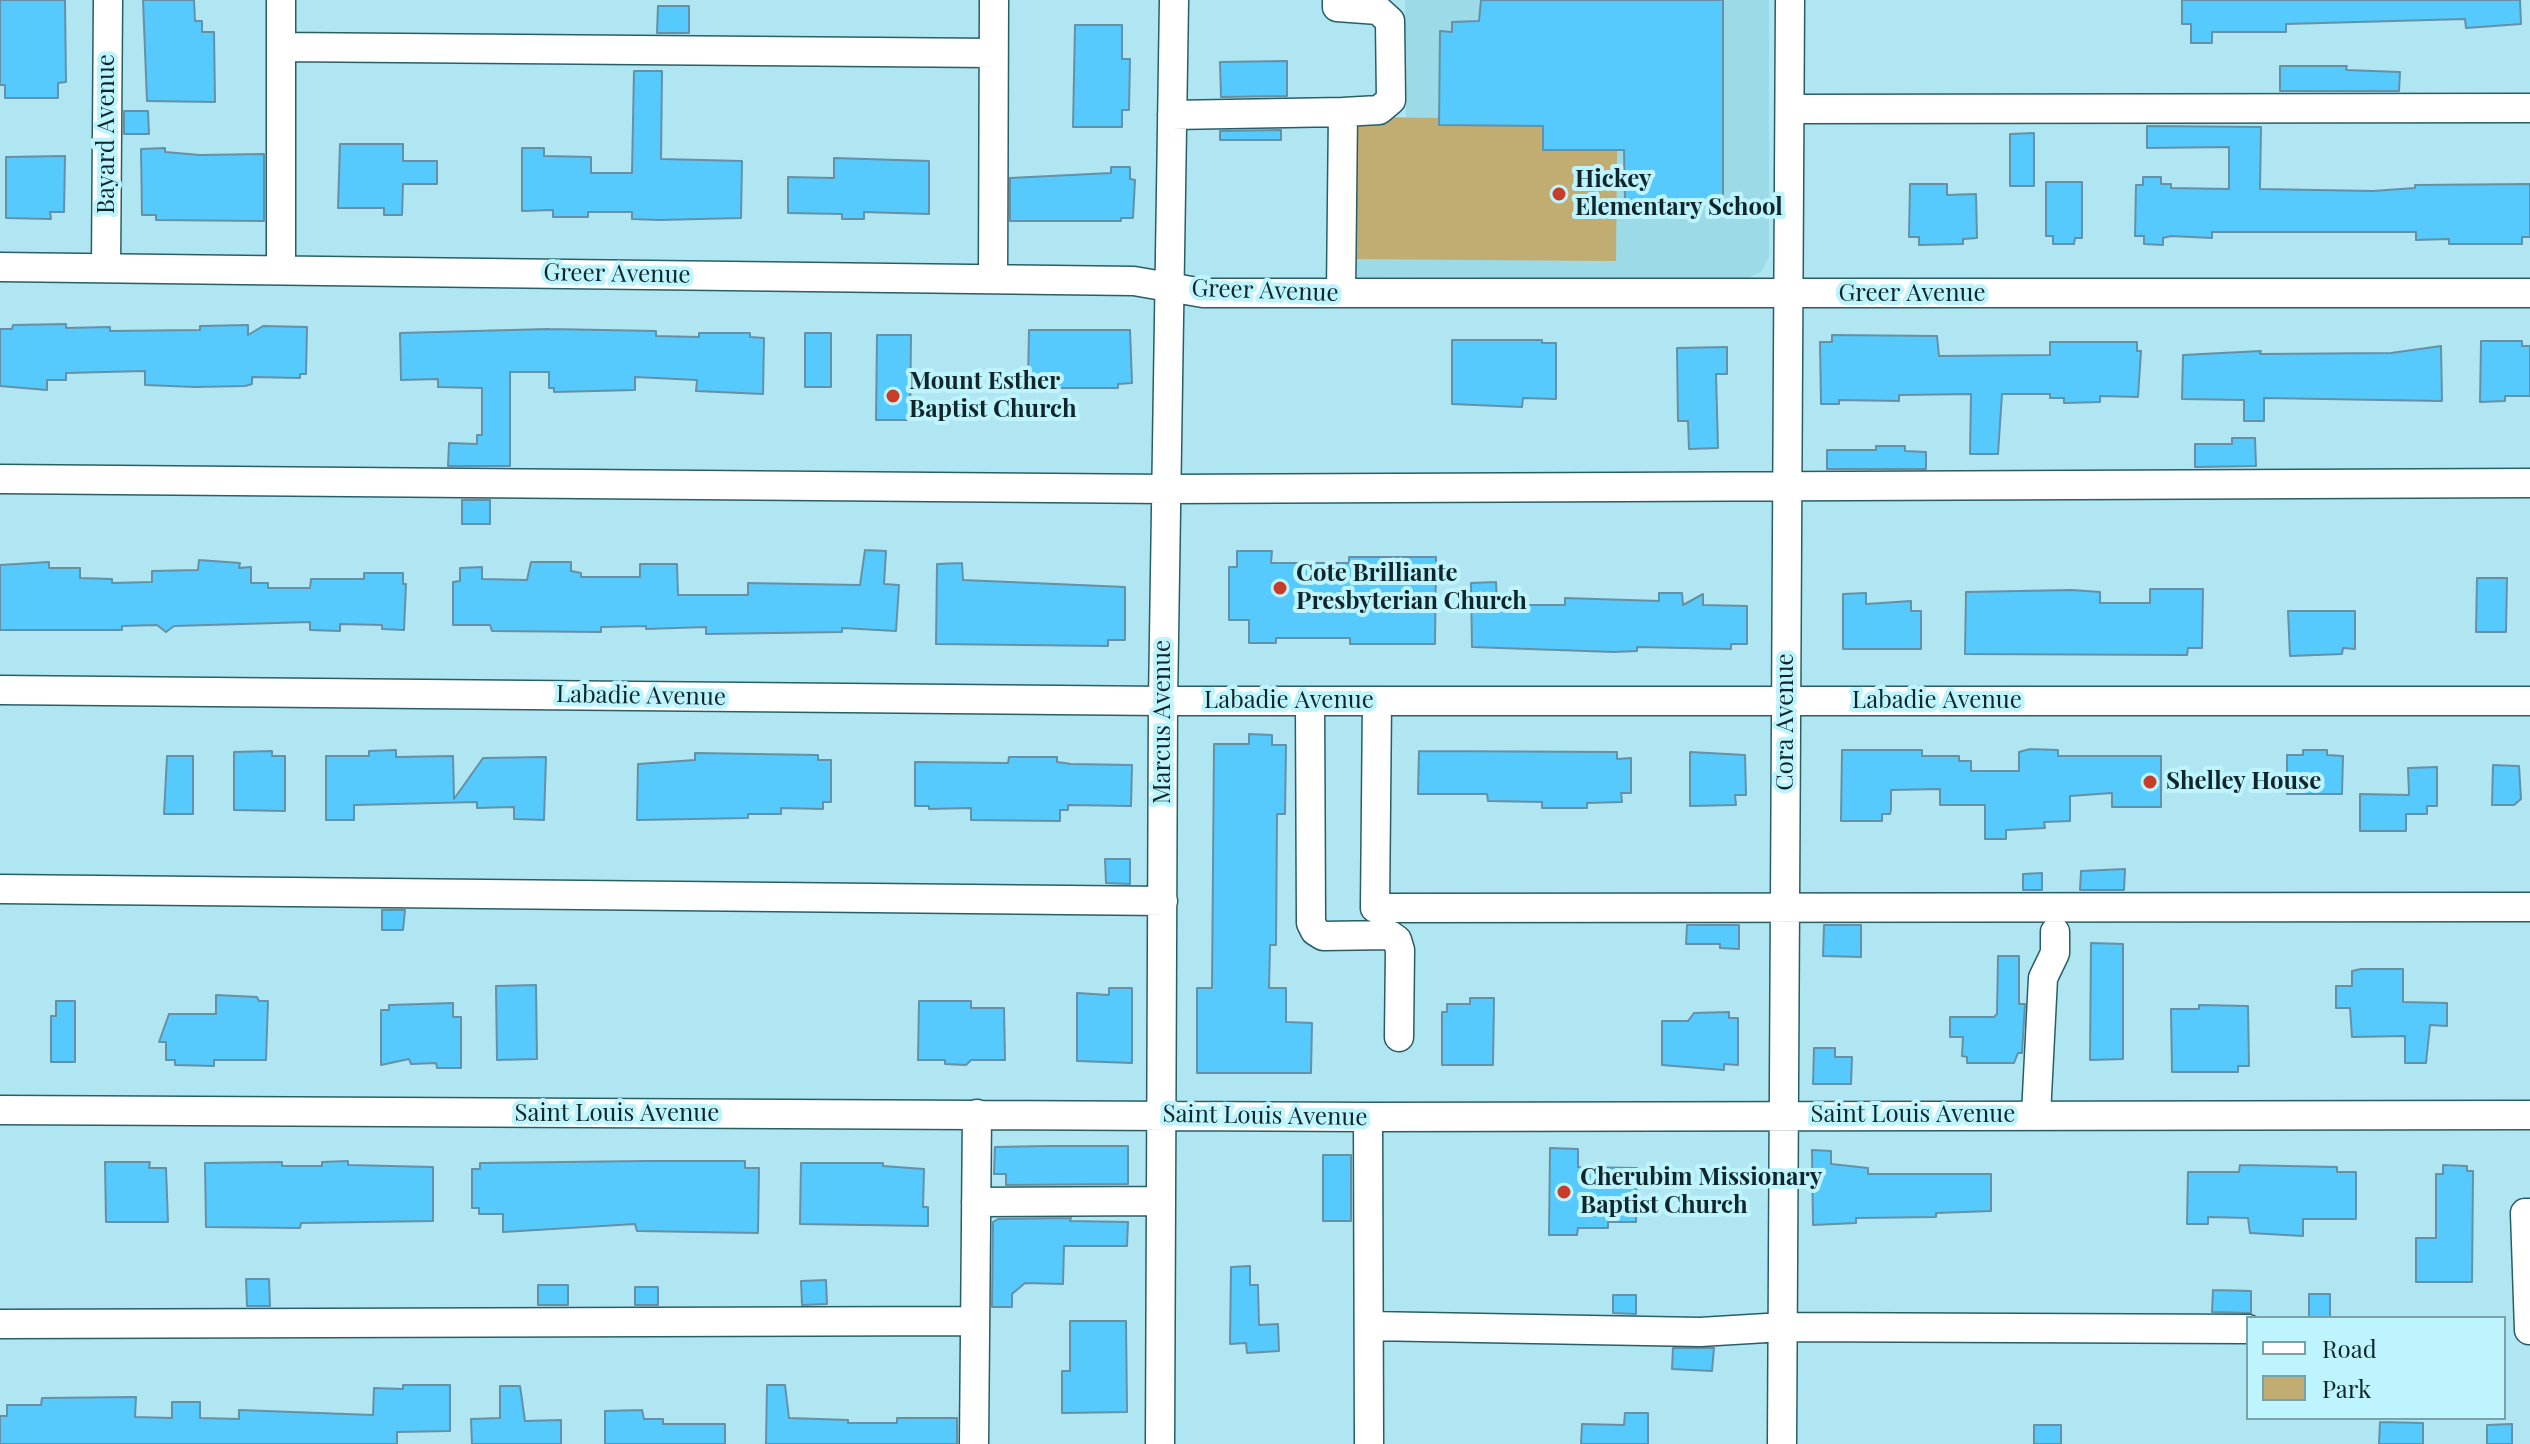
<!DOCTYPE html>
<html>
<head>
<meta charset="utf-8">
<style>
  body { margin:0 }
  #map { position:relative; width:2530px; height:1444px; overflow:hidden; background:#b0e6f1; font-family:"Playfair Display",serif }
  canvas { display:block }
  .legend { position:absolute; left:2246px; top:1316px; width:260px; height:104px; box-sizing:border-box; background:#bdf4fe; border:2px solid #78a2a9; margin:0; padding:10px 14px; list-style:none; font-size:24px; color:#10262a }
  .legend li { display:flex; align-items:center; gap:16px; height:40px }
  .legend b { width:40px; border:2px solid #78a2a9 }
</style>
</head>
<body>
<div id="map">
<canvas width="2530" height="1444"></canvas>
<ul class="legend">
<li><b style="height:10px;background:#fff"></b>Road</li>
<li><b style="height:22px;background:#c1ac71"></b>Park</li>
</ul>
</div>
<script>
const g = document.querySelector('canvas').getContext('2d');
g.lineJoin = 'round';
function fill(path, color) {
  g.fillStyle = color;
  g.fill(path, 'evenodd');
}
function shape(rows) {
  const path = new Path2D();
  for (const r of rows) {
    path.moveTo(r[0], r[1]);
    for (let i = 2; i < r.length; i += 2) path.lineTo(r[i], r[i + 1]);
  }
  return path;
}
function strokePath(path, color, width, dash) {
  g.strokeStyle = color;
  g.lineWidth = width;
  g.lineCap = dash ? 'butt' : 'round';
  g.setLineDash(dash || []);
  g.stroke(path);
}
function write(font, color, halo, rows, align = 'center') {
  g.font = font + ' "Playfair Display",serif';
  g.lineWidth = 8;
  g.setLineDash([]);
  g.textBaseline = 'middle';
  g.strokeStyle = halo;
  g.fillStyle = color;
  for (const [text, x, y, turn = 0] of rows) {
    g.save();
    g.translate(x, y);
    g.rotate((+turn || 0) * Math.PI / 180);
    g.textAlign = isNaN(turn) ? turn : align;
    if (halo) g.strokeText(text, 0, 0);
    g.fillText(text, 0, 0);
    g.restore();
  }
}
fill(shape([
  [1405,0,1769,0,1769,257,1761,272,1744,280,1348,277,1360,117,1406,117]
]), '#9bdae6');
fill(shape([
  [1360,117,1439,118,1543,126,1543,150,1617,150,1616,261,1349,259,1350,131]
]), '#c1ac71');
const building = shape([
  [0,0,65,0,66,82,58,83,58,98,5,98,5,85,0,85,0,0],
  [143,0,194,0,195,21,202,21,202,32,214,32,215,102,147,101,143,0],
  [1481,0,1723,0,1723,201,1625,200,1624,150,1543,150,1543,126,1439,125,1440,31,1452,32,1452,22,1479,21,1481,0],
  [2182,0,2520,0,2521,24,2466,28,2465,19,2286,24,2286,32,2212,32,2212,43,2191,43,2191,24,2182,24,2182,0],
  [658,6,689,6,689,33,657,33,658,6],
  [1075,25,1122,25,1122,59,1130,59,1129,110,1122,110,1122,127,1073,127,1075,25],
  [1287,61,1287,96,1221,97,1220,62,1287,61],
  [2280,66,2347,66,2346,70,2400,72,2399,91,2280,91,2280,66],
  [634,71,662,71,661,159,742,161,741,218,659,220,632,219,632,212,588,212,588,217,553,217,553,210,522,211,522,148,544,148,544,156,591,157,591,173,632,173,634,71],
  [124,111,148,111,149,134,124,134,124,111],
  [2147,126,2261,127,2260,189,2373,191,2415,188,2415,185,2530,184,2530,237,2522,237,2522,244,2449,244,2449,239,2416,240,2416,232,2212,232,2212,238,2171,236,2163,238,2163,245,2144,244,2144,236,2135,236,2136,185,2143,185,2143,177,2161,177,2161,184,2171,184,2171,188,2229,189,2229,147,2147,148,2147,126],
  [1281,130,1281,140,1220,140,1220,131,1281,130],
  [2034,133,2034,186,2010,186,2010,134,2034,133],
  [340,144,403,144,403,161,437,161,437,184,403,184,402,215,384,215,384,208,338,208,340,144],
  [165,148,165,152,200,155,264,154,264,221,156,220,156,215,142,215,141,149,165,148],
  [65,156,64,212,50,212,51,219,6,218,6,157,65,156],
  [834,158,929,161,929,214,864,212,864,219,842,219,842,214,788,213,788,177,834,178,834,158],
  [1111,167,1130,167,1130,179,1135,180,1133,218,1121,218,1121,221,1010,221,1010,178,1111,173,1111,167],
  [2046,182,2082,182,2082,238,2075,238,2074,244,2053,244,2053,236,2046,236,2046,182],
  [1910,184,1947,184,1947,195,1976,194,1977,238,1963,239,1963,244,1919,245,1919,237,1909,237,1910,184],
  [66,324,66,328,110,327,110,331,200,330,200,326,248,325,248,335,263,326,307,327,306,374,300,374,300,378,252,377,252,384,245,386,195,387,145,385,145,371,66,373,66,380,47,380,47,390,0,386,0,329,12,329,13,325,66,324],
  [549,329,656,331,656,336,699,337,699,333,750,333,750,337,764,338,763,394,696,391,697,380,635,377,635,390,554,392,554,388,549,388,549,372,510,372,510,466,448,466,449,443,477,444,477,435,482,435,482,388,438,387,438,379,401,380,400,333,549,329],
  [1029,330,1130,330,1132,383,1118,384,1118,388,1034,388,1034,382,1028,382,1029,330],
  [805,333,831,333,831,387,805,387,805,333],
  [877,335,911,335,910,420,876,420,877,335],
  [1832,335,1937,336,1939,356,2050,355,2050,342,2137,342,2137,351,2141,351,2138,397,2100,396,2100,402,2064,403,2064,398,2050,398,2050,394,2002,394,1998,454,1970,454,1971,394,1899,395,1899,401,1839,400,1839,404,1821,404,1820,342,1832,342,1832,335],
  [1452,340,1542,340,1542,343,1556,343,1556,399,1523,398,1522,407,1452,404,1452,340],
  [2481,341,2522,341,2522,346,2530,346,2530,396,2505,396,2505,401,2480,402,2481,341],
  [2441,346,2442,401,2264,398,2264,421,2244,421,2244,400,2182,399,2183,355,2261,351,2260,354,2391,353,2441,346],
  [1727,347,1727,374,1716,374,1718,448,1689,449,1688,421,1678,421,1677,348,1727,347],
  [2232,438,2255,438,2256,466,2195,467,2195,444,2232,444,2232,438],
  [1876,446,1905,446,1905,451,1926,452,1926,469,1827,469,1827,450,1876,450,1876,446],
  [462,500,490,500,490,524,462,524,462,500],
  [865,550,886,551,884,584,899,585,896,631,842,628,842,632,706,634,706,627,646,629,646,626,601,627,601,632,492,631,490,625,453,625,453,582,460,581,460,568,482,567,482,579,527,580,531,562,571,562,571,571,581,573,581,577,640,577,640,564,677,564,678,595,748,595,748,583,860,585,865,550],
  [1237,551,1272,551,1271,563,1349,563,1349,557,1436,557,1435,644,1350,644,1350,638,1276,638,1276,643,1249,643,1249,620,1229,620,1229,567,1237,567,1237,551],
  [199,560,240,563,239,568,251,567,251,583,268,583,268,588,310,588,311,579,364,579,364,573,403,573,403,584,406,584,404,630,382,629,382,625,340,624,340,631,310,630,310,622,174,626,166,632,157,625,122,626,122,630,0,630,0,565,49,562,49,568,80,568,80,578,112,579,112,583,152,582,152,571,198,570,199,560],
  [962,563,963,580,1125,587,1125,640,1108,640,1108,646,936,644,937,564,962,563],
  [2477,578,2507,578,2506,632,2476,632,2477,578],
  [1496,582,1497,605,1565,605,1565,598,1659,601,1659,593,1682,593,1683,605,1703,594,1703,605,1747,606,1747,644,1731,644,1731,649,1637,647,1637,651,1614,652,1472,647,1471,583,1496,582],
  [2150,589,2203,589,2202,648,2188,648,2187,655,1965,654,1966,592,2072,590,2100,592,2100,603,2150,603,2150,589],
  [1866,593,1866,604,1911,601,1911,611,1921,611,1921,649,1843,649,1843,594,1866,593],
  [2288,611,2355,611,2355,649,2343,648,2342,654,2290,656,2288,611],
  [1249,734,1272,735,1272,745,1286,745,1285,814,1277,814,1276,945,1270,945,1269,988,1286,988,1286,1022,1312,1023,1311,1073,1197,1073,1197,988,1212,988,1214,744,1249,744,1249,734],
  [2030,749,2058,750,2058,756,2161,756,2161,807,2112,807,2112,793,2070,796,2070,821,2044,822,2045,828,2006,830,2006,839,1985,839,1985,805,1940,805,1940,789,1891,790,1891,810,1890,814,1882,814,1882,821,1841,821,1842,750,1922,750,1922,756,1959,756,1959,761,1971,761,1971,771,2019,771,2019,752,2030,749],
  [396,750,396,757,453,756,454,799,483,758,546,757,544,820,514,819,514,807,477,808,477,802,354,805,354,820,326,820,326,756,369,756,369,751,396,750],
  [2303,750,2327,750,2327,755,2343,756,2342,794,2287,794,2287,755,2303,755,2303,750],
  [272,751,272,756,285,756,285,811,234,810,234,752,272,751],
  [1419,751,1617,752,1617,759,1631,758,1631,793,1621,793,1622,802,1587,803,1587,808,1542,808,1542,802,1488,801,1487,794,1418,794,1419,751],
  [1690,752,1745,755,1746,795,1735,795,1736,805,1690,806,1690,752],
  [695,753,818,755,818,760,831,760,831,802,823,802,823,809,781,808,781,814,748,814,748,818,637,820,638,764,695,760,695,753],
  [167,756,193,756,193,814,164,814,167,756],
  [1009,757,1057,757,1057,762,1071,764,1132,765,1131,806,1068,805,1068,810,1060,810,1060,821,971,820,971,808,929,809,929,806,915,806,915,762,1008,763,1009,757],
  [2493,765,2519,766,2521,799,2514,805,2492,805,2493,765],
  [2437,767,2437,806,2427,806,2427,814,2406,814,2406,831,2360,831,2360,794,2409,795,2408,768,2437,767],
  [1105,859,1130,859,1130,884,1106,883,1105,859],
  [2125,869,2124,890,2080,890,2081,871,2125,869],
  [2042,873,2042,890,2023,890,2023,874,2042,873],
  [382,910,405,910,403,930,382,930,382,910],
  [1687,925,1739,925,1739,949,1720,948,1720,944,1686,944,1687,925],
  [1824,925,1861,925,1861,957,1823,956,1824,925],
  [2091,943,2123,944,2123,1059,2090,1060,2091,943],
  [1998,956,2019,956,2019,1004,2025,1004,2022,1053,2018,1053,2014,1063,1967,1063,1967,1057,1962,1056,1963,1037,1950,1037,1950,1017,1994,1017,1997,1014,1998,956],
  [2361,969,2403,969,2403,1002,2447,1003,2447,1026,2430,1025,2426,1063,2405,1063,2405,1036,2352,1037,2350,1008,2336,1008,2336,986,2352,986,2352,971,2361,969],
  [536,985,537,1059,497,1060,496,986,536,985],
  [1109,988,1132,988,1132,1063,1077,1061,1077,993,1109,995,1109,988],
  [216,995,257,997,259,1001,268,1001,266,1060,214,1060,214,1066,175,1065,175,1060,166,1060,166,1042,159,1042,169,1014,216,1014,216,995],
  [1470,998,1494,998,1493,1065,1442,1065,1442,1012,1447,1012,1447,1004,1470,1004,1470,998],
  [56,1001,75,1001,75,1062,51,1062,51,1016,56,1016,56,1001],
  [919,1001,971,1001,971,1008,1004,1008,1005,1060,971,1060,966,1065,945,1064,945,1060,918,1060,919,1001],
  [453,1003,453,1017,461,1017,461,1068,437,1068,436,1063,411,1064,409,1059,381,1065,381,1010,389,1010,389,1005,453,1003],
  [2199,1005,2248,1006,2249,1066,2238,1066,2238,1072,2172,1072,2171,1009,2199,1009,2199,1005],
  [1729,1012,1729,1018,1738,1018,1738,1065,1724,1064,1724,1070,1662,1065,1662,1021,1688,1021,1694,1013,1729,1012],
  [1814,1048,1835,1048,1835,1057,1852,1057,1851,1084,1813,1084,1814,1048],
  [1049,1146,1128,1146,1128,1184,1006,1185,1006,1174,994,1174,995,1147,1049,1146],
  [1550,1148,1578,1149,1578,1167,1637,1168,1636,1222,1608,1222,1608,1228,1578,1228,1577,1235,1549,1235,1550,1148],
  [1812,1150,1831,1151,1831,1164,1868,1168,1868,1174,1991,1174,1991,1211,1936,1213,1936,1217,1856,1218,1856,1223,1813,1225,1812,1150],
  [1323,1155,1351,1155,1351,1221,1323,1221,1323,1155],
  [348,1161,348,1165,433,1167,433,1221,301,1223,300,1228,206,1227,205,1163,282,1162,282,1166,322,1166,322,1162,348,1161],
  [648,1161,745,1161,745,1168,759,1168,758,1233,637,1231,635,1224,503,1232,503,1214,479,1214,479,1208,472,1208,472,1169,480,1169,480,1163,648,1161],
  [105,1162,150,1162,149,1168,166,1168,168,1222,106,1222,105,1162],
  [801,1163,883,1163,883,1166,924,1169,923,1207,928,1207,928,1226,800,1224,801,1163],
  [2240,1165,2337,1167,2337,1172,2356,1172,2356,1219,2303,1219,2303,1236,2250,1233,2248,1218,2208,1217,2208,1224,2187,1224,2188,1172,2239,1172,2240,1165],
  [2443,1165,2467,1166,2467,1171,2473,1171,2472,1282,2416,1282,2416,1238,2436,1238,2436,1174,2443,1174,2443,1165],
  [1071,1218,1070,1221,1128,1222,1127,1246,1064,1246,1063,1284,1025,1283,1012,1294,1012,1307,992,1307,993,1222,998,1219,1071,1218],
  [1250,1266,1250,1285,1258,1285,1259,1325,1278,1324,1279,1351,1247,1353,1246,1343,1230,1344,1231,1267,1250,1266],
  [246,1279,269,1279,270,1306,247,1306,246,1279],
  [826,1280,827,1304,802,1305,801,1281,826,1280],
  [538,1285,568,1285,568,1305,538,1305,538,1285],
  [635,1287,658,1287,658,1305,635,1305,635,1287],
  [2213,1290,2251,1291,2251,1313,2212,1312,2213,1290],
  [2309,1294,2330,1294,2330,1317,2309,1317,2309,1294],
  [1613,1295,1636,1295,1636,1314,1613,1313,1613,1295],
  [1070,1321,1126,1321,1127,1412,1062,1413,1062,1371,1070,1371,1070,1321],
  [1673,1348,1714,1348,1712,1371,1672,1369,1673,1348],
  [403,1385,450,1385,450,1431,397,1432,397,1444,0,1444,0,1416,7,1416,7,1405,41,1405,42,1398,136,1397,135,1417,172,1418,172,1402,200,1402,200,1418,239,1419,239,1410,373,1415,374,1388,403,1389,403,1385],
  [767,1385,785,1385,789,1418,848,1420,848,1423,897,1423,897,1418,957,1418,957,1444,766,1444,767,1385],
  [500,1386,520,1386,525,1421,561,1420,561,1444,472,1444,471,1419,500,1418,500,1386],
  [642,1410,644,1419,663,1419,663,1424,725,1424,725,1444,605,1444,605,1411,642,1410],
  [1625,1413,1648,1413,1648,1444,1581,1444,1582,1424,1624,1425,1625,1413],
  [2380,1422,2423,1423,2423,1444,2379,1444,2380,1422],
  [2512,1424,2512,1444,2487,1444,2487,1425,2512,1424],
  [2034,1425,2061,1425,2061,1444,2034,1444,2034,1425]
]);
fill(building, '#57cafd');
strokePath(building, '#6590a6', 2);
const minor = shape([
  [1337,0,1337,7,1378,10,1390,21,1391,100,1379,110,1343,112,1341,293],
  [281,47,993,53],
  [1790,109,2530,108],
  [1172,115,1343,112],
  [0,267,1134,281,1203,293,2530,293],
  [106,267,108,0],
  [281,270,281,0],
  [993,279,994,0],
  [0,479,1166,489,2530,483],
  [0,690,1163,701,2530,701],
  [1310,701,1311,923,1315,931,1323,936,1390,935,1397,940,1400,950,1399,1037],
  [1377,701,1375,908,2530,907],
  [0,889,1163,901],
  [0,1110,1368,1117,2530,1115],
  [2036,1115,2043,978,2055,953,2055,932],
  [1368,1117,1369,1444],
  [976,1202,1161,1201],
  [0,1324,974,1321],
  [1369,1326,1700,1332,1783,1327,2248,1329],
  [2529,1330,2525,1213,2530,1213],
  [974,1444,977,1114],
  [1160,1444,1163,701,1174,0],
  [1782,1444,1790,0]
]);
strokePath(minor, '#295e67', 31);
strokePath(minor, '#fff', 28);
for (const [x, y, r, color] of [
  [1559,194,8,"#c93c2a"],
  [893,396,8,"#c93c2a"],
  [1280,588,8,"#c93c2a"],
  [2150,782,8,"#c93c2a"],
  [1564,1192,8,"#c93c2a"]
]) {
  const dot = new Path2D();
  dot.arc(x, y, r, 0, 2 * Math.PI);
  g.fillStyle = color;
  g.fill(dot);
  strokePath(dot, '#bdf4fe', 3);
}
write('24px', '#10262a', '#bdf4fe', [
  ["Bayard Avenue",107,134,-90],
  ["Greer Avenue",617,274,1],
  ["Greer Avenue",1265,291,2],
  ["Greer Avenue",1912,294],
  ["Labadie Avenue",641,696,1],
  ["Labadie Avenue",1289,701],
  ["Labadie Avenue",1937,701],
  ["Marcus Avenue",1163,722,-90],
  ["Cora Avenue",1786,722,-90],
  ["Saint Louis Avenue",617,1114],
  ["Saint Louis Avenue",1913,1115],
  ["Saint Louis Avenue",1265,1116,1]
]);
write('bold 24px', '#10262a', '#bdf4fe', [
  ["Hickey",1575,180],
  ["Elementary School",1575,208],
  ["Mount Esther",909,382],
  ["Baptist Church",909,410],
  ["Cote Brilliante",1296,574],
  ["Presbyterian Church",1296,602],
  ["Shelley House",2166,782],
  ["Cherubim Missionary",1580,1178],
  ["Baptist Church",1580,1206]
], 'left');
</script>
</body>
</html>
